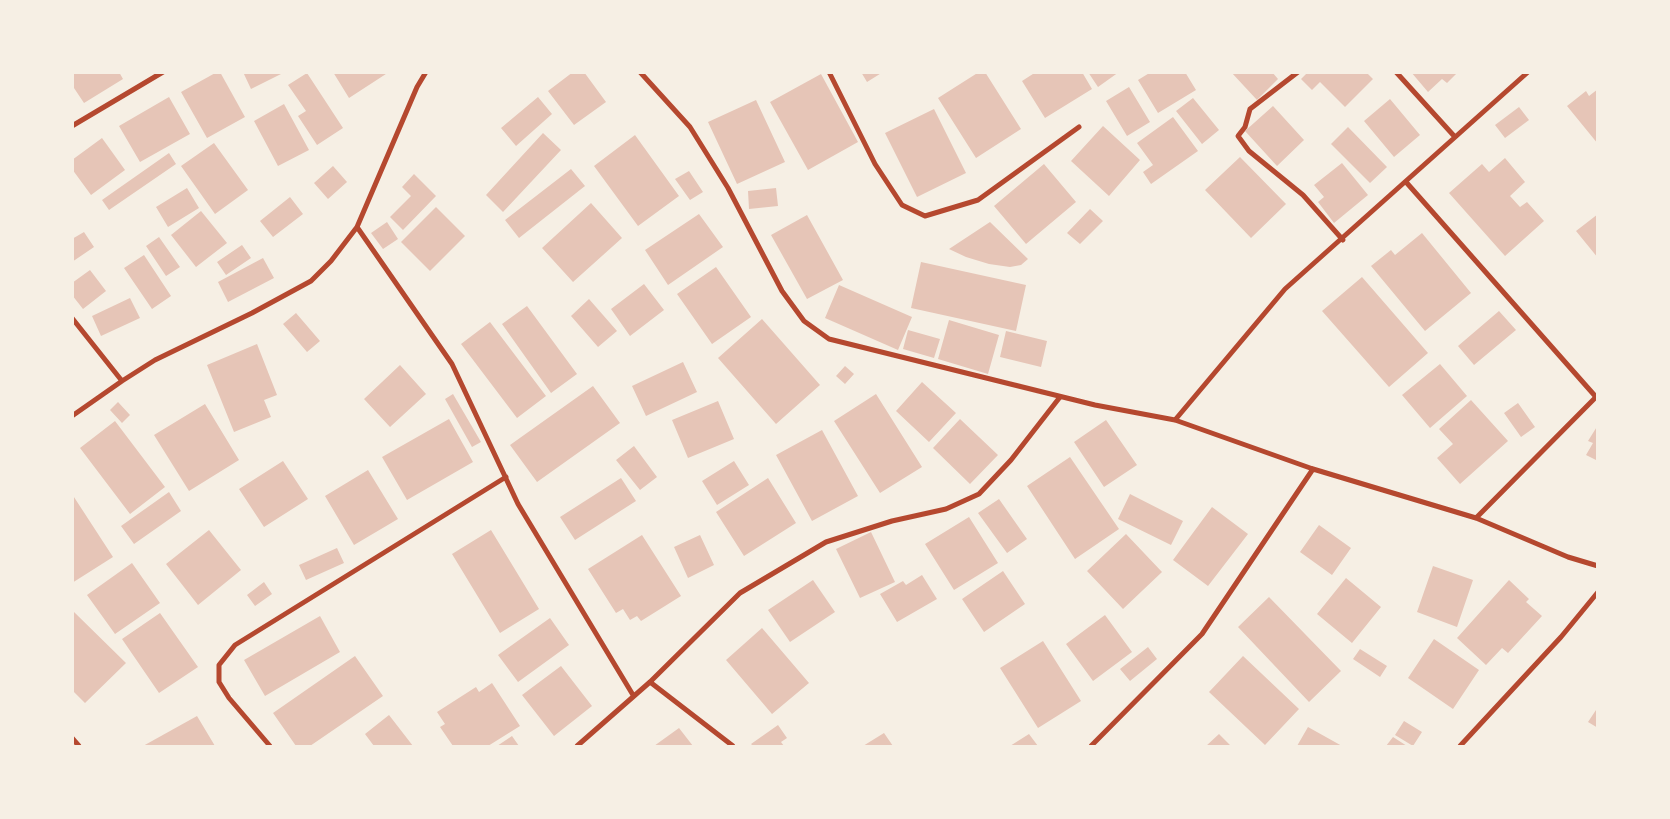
<!DOCTYPE html>
<html>
<head>
<meta charset="utf-8">
<style>
  body { margin:0 }
  #map { position:relative; width:1670px; height:819px; overflow:hidden; background:#f6efe4; font-family:"Libre Baskerville",serif }
  canvas { display:block }
  .frame { position:absolute; inset:0; border:74px solid #f6efe4; pointer-events:none }
</style>
</head>
<body>
<div id="map">
<canvas width="1670" height="819"></canvas>
<div class="frame"></div>
</div>
<script>
const g = document.querySelector('canvas').getContext('2d');
g.lineJoin = 'round';
function fill(path, color) {
  g.fillStyle = color;
  g.fill(path, 'evenodd');
}
function shape(rows) {
  const path = new Path2D();
  for (const r of rows) {
    path.moveTo(r[0], r[1]);
    for (let i = 2; i < r.length; i += 2) path.lineTo(r[i], r[i + 1]);
  }
  return path;
}
function strokePath(path, color, width, dash) {
  g.strokeStyle = color;
  g.lineWidth = width;
  g.lineCap = dash ? 'butt' : 'round';
  g.setLineDash(dash || []);
  g.stroke(path);
}
fill(shape([
  [72,72,119,72,123,79,84,103,72,85],
  [217,72,220,72,245,117,207,138,181,92],
  [243,72,285,72,251,89],
  [333,72,389,72,349,98],
  [573,72,584,72,606,102,574,125,548,91],
  [861,72,883,72,867,82],
  [979,72,985,72,1021,129,976,158,938,98],
  [1036,72,1082,72,1092,89,1045,118,1022,81],
  [1088,72,1119,72,1098,87],
  [1151,72,1185,72,1196,90,1158,113,1138,80],
  [1231,72,1272,72,1278,79,1257,100],
  [1308,72,1366,72,1373,79,1345,107,1320,82,1312,90,1301,79],
  [1411,72,1458,72,1447,83,1442,79,1428,92],
  [307,73,343,128,317,145,298,116,306,111,288,85],
  [821,74,858,142,808,170,770,102],
  [1129,87,1150,122,1127,136,1106,101],
  [1598,89,1598,144,1567,106,1586,91,1589,96],
  [169,97,190,134,140,162,119,126],
  [538,97,552,114,516,146,501,128],
  [1193,98,1219,130,1202,144,1176,111],
  [1390,99,1420,135,1394,157,1364,121],
  [756,100,785,162,737,184,708,122],
  [284,104,309,150,278,166,254,121],
  [1273,106,1304,140,1277,166,1245,131],
  [1519,107,1529,120,1505,138,1495,125],
  [934,109,966,173,917,197,885,133],
  [1173,117,1198,151,1151,184,1143,172,1153,165,1137,143],
  [1103,126,1140,160,1109,196,1071,161],
  [1348,127,1387,167,1370,183,1331,144],
  [543,133,561,150,503,212,486,195],
  [635,135,679,196,638,226,594,166],
  [102,138,125,170,91,195,72,169,72,160],
  [214,143,248,190,215,214,181,166],
  [169,153,176,164,109,210,102,200],
  [1240,157,1286,204,1251,238,1205,190],
  [1505,158,1525,182,1510,196,1520,207,1527,202,1544,221,1505,256,1449,193,1482,164,1489,172],
  [1342,163,1368,195,1334,223,1318,202,1324,197,1314,185],
  [1044,164,1076,202,1026,244,994,206],
  [333,166,347,182,328,199,314,183],
  [571,169,585,186,519,238,505,220],
  [689,171,703,192,690,200,675,179],
  [414,174,436,196,403,230,390,217,411,196,402,187],
  [187,188,199,208,168,227,156,207],
  [776,188,778,206,749,209,748,191],
  [290,197,303,214,273,237,260,221],
  [591,203,622,238,573,282,542,248],
  [436,207,465,236,430,271,401,242],
  [1090,209,1103,221,1080,244,1067,233],
  [201,211,227,243,196,267,171,235],
  [699,214,723,247,668,285,645,250],
  [1598,214,1598,258,1576,231],
  [807,215,843,280,807,299,771,235],
  [387,222,398,239,383,249,371,233],
  [990,222,1028,259,1021,265,1010,267,989,264,966,257,949,249],
  [84,232,94,247,72,262,72,239],
  [1422,233,1471,293,1425,331,1371,266,1391,250,1395,255],
  [159,237,180,267,166,276,146,246],
  [242,245,251,258,226,275,217,262],
  [144,255,171,296,152,309,124,268],
  [263,258,274,278,228,302,218,282],
  [921,262,1026,285,1016,331,911,308],
  [716,267,751,317,712,344,677,294],
  [90,270,106,291,83,309,72,295,72,283],
  [1362,277,1428,353,1389,387,1322,311],
  [644,284,664,310,630,336,611,309],
  [839,285,912,317,898,350,825,318],
  [130,298,140,318,101,336,92,316],
  [589,299,617,331,598,347,571,316],
  [527,306,577,374,551,393,502,324],
  [1499,311,1516,330,1474,365,1458,346],
  [296,313,320,341,307,352,283,324],
  [762,319,820,385,776,424,718,358],
  [949,320,999,335,988,374,938,359],
  [490,322,546,396,517,418,461,344],
  [908,330,940,339,934,358,903,349],
  [1006,331,1047,341,1041,367,1000,357],
  [257,344,277,395,264,400,271,417,234,432,207,365],
  [683,362,697,392,646,416,632,386],
  [1440,364,1467,396,1430,428,1402,395],
  [400,365,426,394,390,427,364,399],
  [845,366,854,374,845,384,836,376],
  [922,382,956,413,929,442,896,411],
  [593,386,620,423,537,482,510,445],
  [453,394,481,442,472,447,445,399],
  [876,394,922,467,880,493,834,421],
  [1471,400,1508,441,1460,484,1437,458,1453,444,1439,429],
  [718,401,734,439,688,458,672,420],
  [118,402,130,415,122,423,110,410],
  [1518,403,1535,427,1521,437,1504,413],
  [205,404,239,460,189,491,154,435],
  [449,419,473,462,407,500,382,457],
  [960,419,998,455,970,484,933,448],
  [1106,420,1137,465,1104,487,1074,442],
  [115,421,165,487,130,514,80,448],
  [1598,425,1598,461,1586,455,1593,443,1588,441],
  [822,430,858,496,812,521,776,455],
  [634,446,657,477,640,490,616,460],
  [1070,457,1119,529,1075,559,1027,486],
  [283,461,308,499,264,527,239,489],
  [734,461,749,485,717,505,702,481],
  [368,470,398,519,354,545,325,496],
  [621,478,636,501,575,540,560,517],
  [768,478,796,523,744,556,716,512],
  [169,492,181,511,134,544,121,526],
  [72,494,113,557,72,583],
  [1130,494,1183,521,1171,545,1118,519],
  [999,499,1027,539,1007,553,978,513],
  [1212,507,1248,534,1208,586,1173,560],
  [969,517,998,563,954,590,925,544],
  [1319,525,1351,548,1332,575,1300,552],
  [209,530,241,570,198,605,166,564],
  [491,530,539,609,500,633,452,554],
  [871,532,895,582,860,598,836,549],
  [1126,534,1162,572,1123,609,1087,571],
  [642,535,681,596,641,621,637,616,630,620,623,609,616,613,588,569],
  [700,535,714,565,688,578,674,547],
  [337,548,344,563,306,580,299,565],
  [132,563,160,603,115,634,87,595],
  [1433,566,1473,580,1457,627,1417,612],
  [1003,571,1025,604,984,632,962,599],
  [922,575,937,599,897,622,880,594,903,581,906,585],
  [1346,578,1381,607,1352,643,1317,614],
  [813,580,835,612,790,642,768,610],
  [1509,580,1529,599,1526,602,1542,616,1508,653,1502,648,1486,665,1457,638],
  [264,582,272,594,255,606,247,595],
  [1269,597,1341,671,1309,702,1238,627],
  [74,612,126,663,85,703,72,690],
  [160,613,198,667,159,693,122,639],
  [1105,615,1132,652,1093,681,1066,644],
  [320,616,340,652,265,696,244,660],
  [550,618,569,645,518,682,498,655],
  [762,628,809,683,772,714,726,660],
  [1434,639,1479,670,1453,709,1408,678],
  [1043,641,1081,701,1038,728,1000,668],
  [1148,647,1157,659,1130,681,1120,669],
  [1360,649,1387,666,1380,677,1353,659],
  [355,656,383,696,310,746,296,746,273,713],
  [1243,656,1299,709,1265,745,1209,692],
  [561,666,592,706,554,736,522,695],
  [492,683,520,726,488,746,453,746,440,727,445,724,437,712,476,687,479,692],
  [1598,707,1598,728,1588,722],
  [389,715,413,746,374,746,365,734],
  [197,716,215,746,143,746],
  [1404,721,1422,732,1413,746,1395,735],
  [778,725,787,738,781,742,784,746,753,746,751,744],
  [1308,727,1342,746,1297,746],
  [679,728,693,746,654,746],
  [884,733,893,746,863,746],
  [1029,734,1038,746,1010,746],
  [1219,734,1231,746,1206,746],
  [512,736,519,746,497,746],
  [1393,737,1407,746,1386,746]
]), '#e6c5b7');
strokePath(shape([
  [640,72,690,127,728,188,782,291,804,321,829,339,1095,405,1175,420,1313,469,1476,518,1568,557,1598,566],
  [829,72,875,164,902,205,925,216,978,200,1079,127],
  [1298,72,1250,109,1245,127,1238,136,1249,151,1303,195,1343,240],
  [1396,72,1455,137],
  [72,126,163,72],
  [1406,182,1596,397],
  [357,227,452,364,518,504,633,695],
  [72,318,122,381],
  [72,416,122,381,155,360,252,313,311,281,331,261,357,227,417,87,426,72],
  [1175,420,1285,289,1528,72],
  [1476,518,1597,396],
  [650,682,733,746],
  [72,738,79,746],
  [270,746,229,698,219,682,219,665,235,645,506,477],
  [577,746,650,682,740,593,826,542,892,521,946,509,979,494,1011,460,1060,397],
  [1091,746,1202,634,1313,469],
  [1460,746,1561,637,1598,592]
]), '#b5482f', 5);
</script>
</body>
</html>
